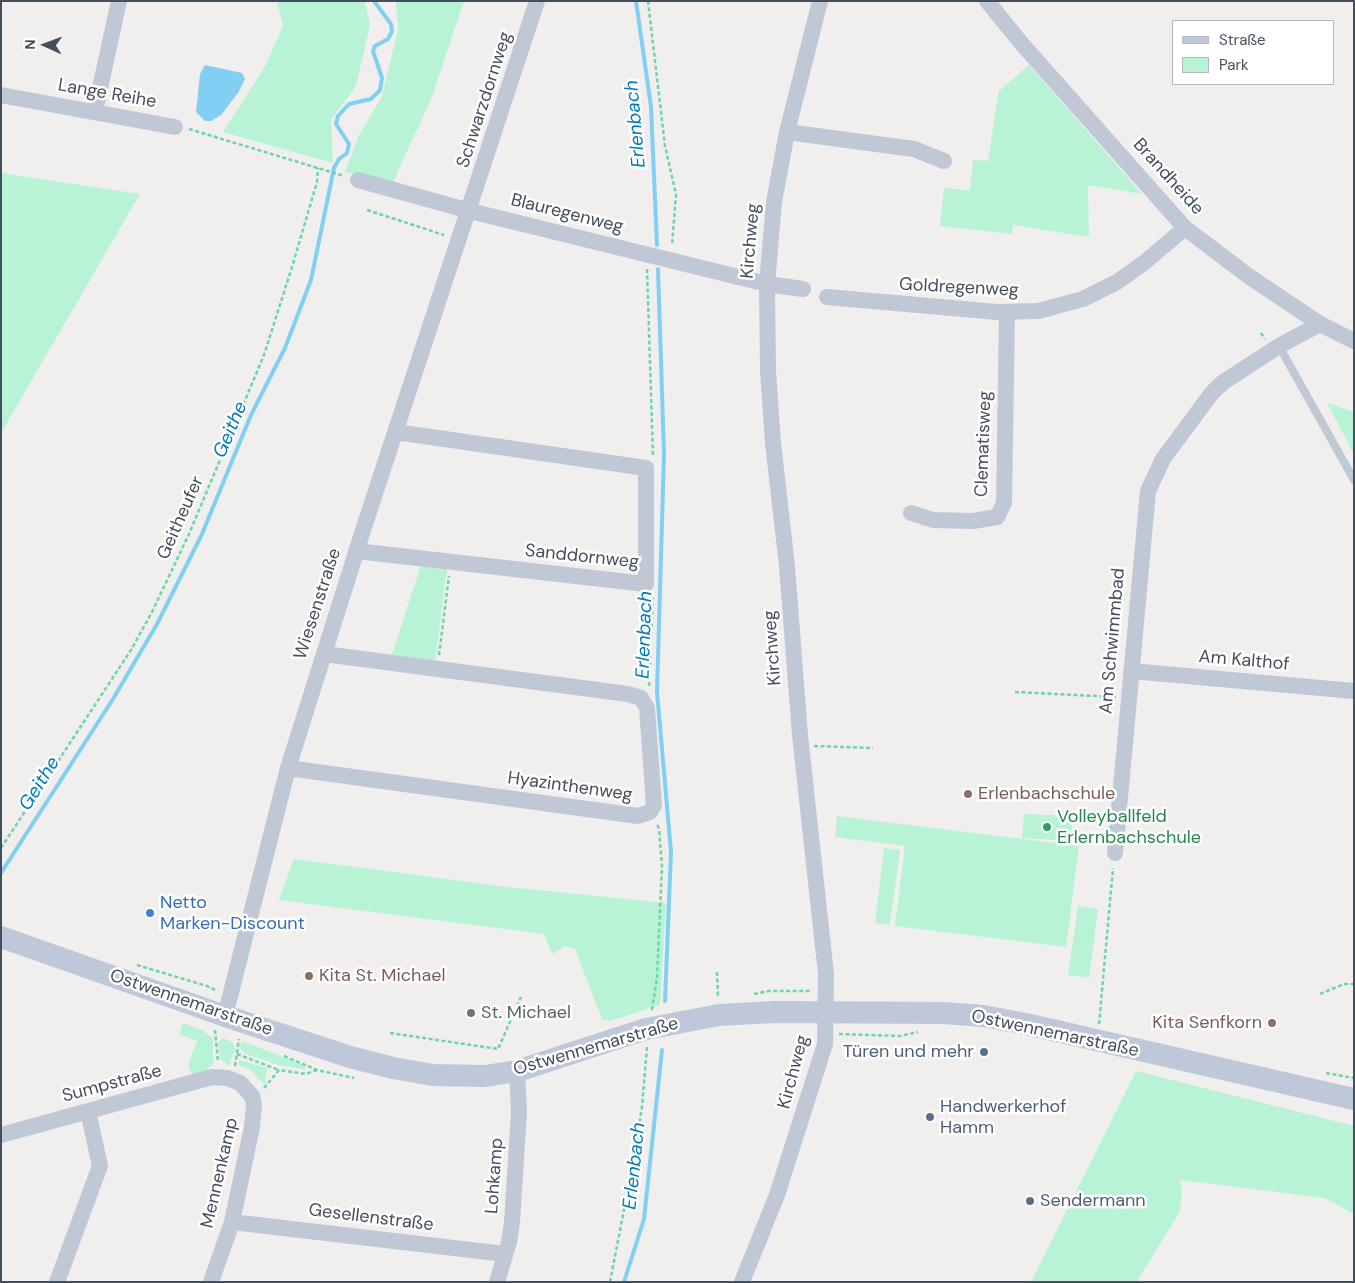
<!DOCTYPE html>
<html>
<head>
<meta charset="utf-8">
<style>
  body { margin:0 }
  #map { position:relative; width:1355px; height:1283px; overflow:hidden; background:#f1eeee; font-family:"DM Sans",sans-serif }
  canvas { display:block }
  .frame { position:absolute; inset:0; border:2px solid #444f5d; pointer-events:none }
  .legend { position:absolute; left:1172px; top:20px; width:162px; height:65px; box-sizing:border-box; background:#fff; border:1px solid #b4b9be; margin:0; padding:6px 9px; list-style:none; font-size:15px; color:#444f5d }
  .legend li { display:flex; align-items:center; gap:10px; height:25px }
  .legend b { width:25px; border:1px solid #b4b9be }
  .north { position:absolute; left:20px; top:20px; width:50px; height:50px; -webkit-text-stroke:4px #fff; paint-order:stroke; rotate:272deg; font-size:14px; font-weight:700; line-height:20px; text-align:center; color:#444f5d }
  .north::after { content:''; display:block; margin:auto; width:18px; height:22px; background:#444f5d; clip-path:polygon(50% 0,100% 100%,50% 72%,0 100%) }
</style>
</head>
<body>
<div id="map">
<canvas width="1355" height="1283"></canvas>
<div class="frame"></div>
<ul class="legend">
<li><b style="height:6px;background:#bfc8d9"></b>Straße</li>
<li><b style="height:14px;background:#b8f3d5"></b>Park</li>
</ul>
<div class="north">N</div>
</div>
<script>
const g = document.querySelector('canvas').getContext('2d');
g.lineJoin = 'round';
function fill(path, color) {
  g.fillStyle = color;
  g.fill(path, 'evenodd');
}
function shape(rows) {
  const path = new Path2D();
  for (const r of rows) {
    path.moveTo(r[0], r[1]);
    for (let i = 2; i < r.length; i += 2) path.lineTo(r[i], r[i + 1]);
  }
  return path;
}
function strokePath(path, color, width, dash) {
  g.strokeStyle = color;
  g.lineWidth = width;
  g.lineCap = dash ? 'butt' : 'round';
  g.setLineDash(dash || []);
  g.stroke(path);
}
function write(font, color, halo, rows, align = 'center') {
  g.font = font + ' "DM Sans",sans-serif';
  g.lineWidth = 5;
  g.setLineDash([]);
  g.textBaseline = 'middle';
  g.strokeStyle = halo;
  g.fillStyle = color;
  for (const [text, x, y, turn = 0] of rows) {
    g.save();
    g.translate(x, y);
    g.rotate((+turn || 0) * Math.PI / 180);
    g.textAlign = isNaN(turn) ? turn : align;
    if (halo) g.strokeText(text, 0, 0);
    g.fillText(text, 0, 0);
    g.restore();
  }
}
fill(shape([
  [277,1,365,1,370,25,356,86,331,120,333,163,223,132,264,68,283,26],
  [396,1,464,1,432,97,393,182,345,172,359,135,382,96,398,29],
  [1029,65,1142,194,1088,185,1089,237,1013,225,1012,234,940,226,944,188,970,190,973,160,988,161,999,91],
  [1,173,140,194,1,433],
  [1327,403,1354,412,1354,454],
  [421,565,447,569,435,662,391,657],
  [1024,814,1072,816,1071,841,1022,838],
  [837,816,1079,846,1066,947,895,926,905,846,835,837],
  [884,848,900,850,890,925,875,923],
  [294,859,508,887,666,903,660,1005,610,1021,602,1019,575,949,565,946,552,954,544,934,279,900],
  [1078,906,1098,909,1089,978,1068,975],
  [183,1023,203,1030,213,1039,213,1064,203,1073,193,1077,188,1065,197,1041,179,1034],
  [223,1038,232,1042,235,1049,229,1066,220,1059,218,1042],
  [242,1041,245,1042,306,1066,304,1069,279,1065,246,1054,239,1048],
  [239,1060,267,1068,265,1085,250,1070,239,1065],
  [1136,1071,1354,1126,1354,1214,1325,1198,1180,1180,1182,1192,1180,1211,1137,1282,1031,1282]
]), '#b8f3d5');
fill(shape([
  [205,65,242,73,245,79,238,93,221,115,211,121,205,121,196,112,200,74]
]), '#81d0f4');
strokePath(shape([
  [636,1,651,107,657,245],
  [658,269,664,454,657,692,671,852,665,1001],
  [1,873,113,699,157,624,202,534,251,415,285,348,311,280,334,168,339,159,347,153,349,144,336,124,338,116,349,104,371,99,380,90,382,78,373,51,375,46,388,39,392,31,391,24,374,1],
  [624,1282,644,1219,662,1050]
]), '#81d0f4', 4);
strokePath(shape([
  [648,1,665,146,676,194,672,245],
  [189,129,344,176],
  [367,210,444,235],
  [647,269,653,456],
  [1261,333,1265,339],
  [439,655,449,576],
  [649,686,653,596],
  [1015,692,1116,697],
  [814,746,873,748],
  [1,848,131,650,152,612,189,534,264,355,292,267,317,182,318,168],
  [137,965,207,986,217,991],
  [717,972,718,997],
  [754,994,769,991,811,991],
  [1320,994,1344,984,1354,984],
  [652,1010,657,978,662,866,659,829,657,824],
  [1099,1024,1113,868],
  [215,1030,218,1062],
  [390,1033,498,1049,521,997],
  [839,1034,900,1036,918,1032],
  [237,1054,279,1070],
  [284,1056,317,1070,354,1078],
  [235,1066,239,1039],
  [1326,1073,1354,1078],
  [264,1088,279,1070,306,1074,317,1070],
  [610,1282,634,1158,642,1107,647,1047]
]), '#6dd4ac', 2.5, [4, 2.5]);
strokePath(shape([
  [1279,346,1354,480]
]), '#c0c8d5', 8);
strokePath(shape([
  [987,1,1022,44,1185,228,1247,275,1320,324,1354,341],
  [1,95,175,127],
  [95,111,119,1],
  [787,132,914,149,944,161],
  [358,180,470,211,767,284,803,289],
  [827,297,997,312,1038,311,1083,299,1117,282,1145,262,1185,228],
  [911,513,933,520,973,521,997,517,1004,503,1007,313],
  [356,551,646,584,646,468,396,432],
  [1131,671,1354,691],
  [288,768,638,816,650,812,654,805,647,708,641,698,628,694,324,654],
  [1115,853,1148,491,1163,459,1211,394,1222,383,1279,346,1320,324],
  [225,1016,288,768,365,524,537,1],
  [1,1135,212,1077,227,1078,240,1083,252,1096,254,1105,252,1127,232,1222,211,1282],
  [232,1222,505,1254],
  [57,1282,100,1166,88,1111],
  [497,1282,509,1242,512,1222,519,1112,517,1071],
  [742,1282,777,1195,825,1044,826,974,800,735,787,566,773,443,768,371,767,284,774,202,787,132,820,1]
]), '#c0c8d5', 16);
strokePath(shape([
  [1,937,225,1016,350,1057,393,1068,433,1075,485,1076,517,1071,646,1029,719,1015,774,1012,944,1013,983,1016,1026,1024,1354,1099]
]), '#bfc8d9', 22);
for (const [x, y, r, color] of [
  [968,794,5,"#8d6e63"],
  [1047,827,5,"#2e9e5b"],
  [150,913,5,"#3f7fe0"],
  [309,976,5,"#8d6e63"],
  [471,1013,5,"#6b7280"],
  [1272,1023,5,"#8d6e63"],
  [984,1052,5,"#5c6f8a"],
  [930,1117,5,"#5c6f8a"],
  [1030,1201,5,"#5c6f8a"]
]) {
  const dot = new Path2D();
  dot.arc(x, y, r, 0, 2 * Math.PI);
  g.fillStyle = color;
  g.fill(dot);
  strokePath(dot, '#fff', 2);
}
write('18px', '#444f5d', '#fff', [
  ["Lange Reihe",107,94,10],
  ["Schwarzdornweg",485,100,-72],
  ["Brandheide",1168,177,48],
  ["Blauregenweg",567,214,14],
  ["Kirchweg",751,241,-85],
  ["Goldregenweg",959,288,3],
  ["Clematisweg",984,444,-88],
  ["Geitheufer",181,518,-66],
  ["Sanddornweg",582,557,6],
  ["Wiesenstraße",318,604,-72],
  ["Am Schwimmbad",1113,641,-85],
  ["Kirchweg",773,648,-94],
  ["Am Kalthof",1244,661,5],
  ["Hyazinthenweg",570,787,8],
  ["Ostwennemarstraße",191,1003,19],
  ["Ostwennemarstraße",1055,1034,12],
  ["Ostwennemarstraße",596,1047,-16],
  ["Kirchweg",794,1072,-75],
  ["Sumpstraße",112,1084,-15],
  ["Mennenkamp",220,1173,-77],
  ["Lohkamp",495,1176,-86],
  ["Gesellenstraße",371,1218,7]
]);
write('18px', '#785e54', '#fff', [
  ["Erlenbachschule",978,794],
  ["Kita St. Michael",319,976],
  ["Kita Senfkorn",1262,1023,"right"]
], 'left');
write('18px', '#27864d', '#fff', [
  ["Volleyballfeld",1057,817],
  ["Erlernbachschule",1057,838]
], 'left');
write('18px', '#366cbe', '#fff', [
  ["Netto",160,903],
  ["Marken-Discount",160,924]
], 'left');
write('18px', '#5b616d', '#fff', [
  ["St. Michael",481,1013]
], 'left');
write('18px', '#4e5e75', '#fff', [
  ["Türen und mehr",974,1052,"right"],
  ["Handwerkerhof",940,1107],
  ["Hamm",940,1128],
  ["Sendermann",1040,1201]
], 'left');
write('italic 19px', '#007cb5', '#fff', [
  ["Erlenbach",636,124,-95],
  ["Geithe",231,430,-67],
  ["Erlenbach",645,635,-88],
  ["Geithe",40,784,-58],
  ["Erlenbach",635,1166,-84]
]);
</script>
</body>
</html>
